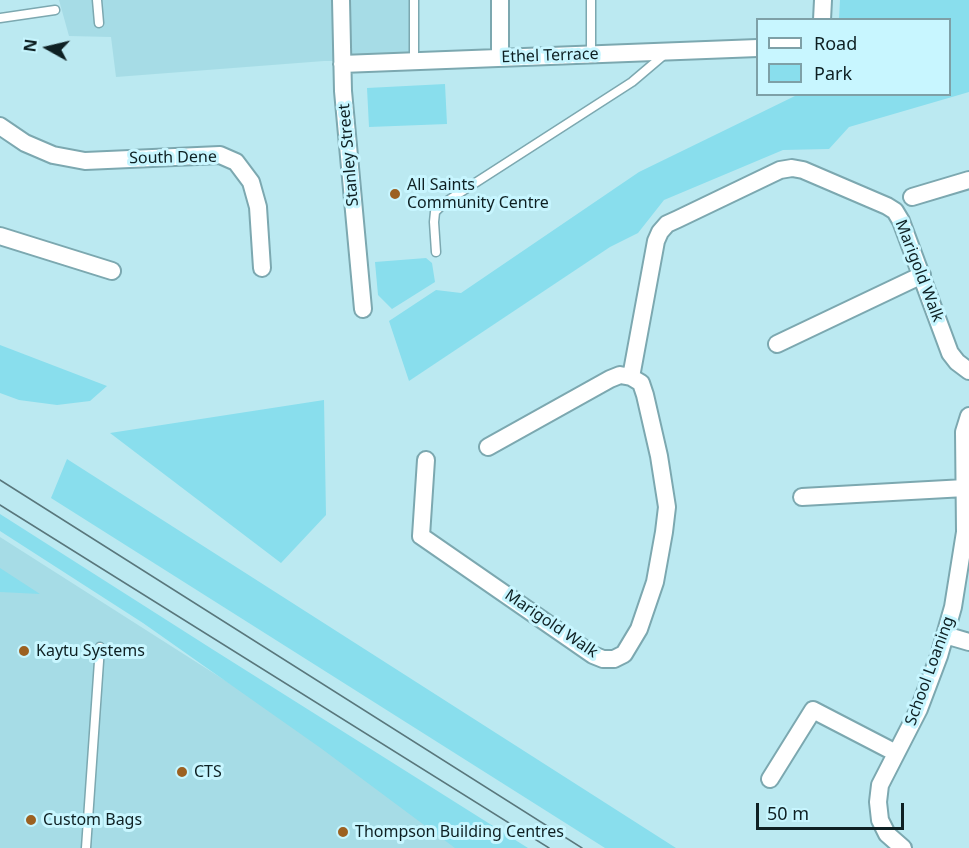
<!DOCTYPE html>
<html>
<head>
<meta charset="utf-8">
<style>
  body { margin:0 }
  #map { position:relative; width:969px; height:848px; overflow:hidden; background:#bbe9f1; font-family:"Noto Sans",sans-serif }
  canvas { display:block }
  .legend { position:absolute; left:756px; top:18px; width:195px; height:78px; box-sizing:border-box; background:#c8f6ff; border:2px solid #7ea0a7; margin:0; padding:8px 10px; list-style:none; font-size:18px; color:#0e2023 }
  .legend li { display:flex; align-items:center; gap:12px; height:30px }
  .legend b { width:30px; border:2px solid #7ea0a7 }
  .north { position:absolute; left:18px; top:18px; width:60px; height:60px; -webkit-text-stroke:4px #c8f6ff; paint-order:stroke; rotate:278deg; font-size:16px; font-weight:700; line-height:24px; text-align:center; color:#0e2023 }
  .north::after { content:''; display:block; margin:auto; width:21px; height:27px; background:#0e2023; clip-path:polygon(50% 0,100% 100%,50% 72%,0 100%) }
  .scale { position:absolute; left:756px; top:803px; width:148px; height:27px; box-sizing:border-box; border:3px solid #0e2023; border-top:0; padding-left:8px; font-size:18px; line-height:21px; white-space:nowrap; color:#0e2023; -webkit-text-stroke:4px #c8f6ff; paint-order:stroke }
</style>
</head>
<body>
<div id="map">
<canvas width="969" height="848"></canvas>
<ul class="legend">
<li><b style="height:8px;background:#fff"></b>Road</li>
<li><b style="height:16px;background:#89deed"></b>Park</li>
</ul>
<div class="north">N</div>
<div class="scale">50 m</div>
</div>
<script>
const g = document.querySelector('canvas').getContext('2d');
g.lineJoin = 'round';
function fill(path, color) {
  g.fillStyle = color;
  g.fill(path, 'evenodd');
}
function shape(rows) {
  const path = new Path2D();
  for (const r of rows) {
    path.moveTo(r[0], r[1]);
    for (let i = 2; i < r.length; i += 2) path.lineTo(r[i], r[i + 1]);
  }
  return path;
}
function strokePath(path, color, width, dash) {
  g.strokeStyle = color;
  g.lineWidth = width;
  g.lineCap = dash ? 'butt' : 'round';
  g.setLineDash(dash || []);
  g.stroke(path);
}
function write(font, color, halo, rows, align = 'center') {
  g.font = font + ' "Noto Sans",sans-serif';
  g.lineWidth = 6;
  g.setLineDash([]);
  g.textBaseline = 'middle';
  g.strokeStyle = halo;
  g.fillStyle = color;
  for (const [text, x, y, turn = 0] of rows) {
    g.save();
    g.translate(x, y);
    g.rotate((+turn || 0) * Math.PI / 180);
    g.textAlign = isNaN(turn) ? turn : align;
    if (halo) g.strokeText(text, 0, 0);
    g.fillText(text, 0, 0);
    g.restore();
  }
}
fill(shape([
  [59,0,414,0,414,61,324,61,116,77,111,37,69,36],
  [0,537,397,790,477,848,0,848]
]), '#a6dce6');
fill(shape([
  [840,0,969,0,969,92,849,127,829,149,783,150,664,200,638,233,610,247,409,381,389,321,436,290,461,293,639,172,797,95,950,94,950,20,839,19],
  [445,84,447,124,369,127,367,88],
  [426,258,432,263,435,282,392,309,378,295,375,262],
  [0,345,107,386,90,401,57,405,19,400,0,393],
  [324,400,326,515,281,563,110,433],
  [67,459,676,848,605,848,51,498],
  [0,514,212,649,528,848,455,848,322,749,143,623,0,531],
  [0,568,40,594,0,592]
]), '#89deed');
const lane = shape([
  [97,0,99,23],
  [414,0,414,61],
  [591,0,591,54],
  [0,18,55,10],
  [436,252,434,222,435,212,444,203,632,82,665,54],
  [86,848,100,647]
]);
const street = shape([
  [341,0,343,91,363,309],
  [500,0,500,57],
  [822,20,823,0],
  [342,64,758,48],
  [0,126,25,143,53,155,85,161,220,155,236,162,251,182,258,207,262,268],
  [912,197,969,180],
  [0,236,112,271],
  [777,344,922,275],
  [631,377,656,241,660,232,667,224,678,219,780,170,792,168,803,170,887,206,895,211,901,221,950,353,957,362,969,371],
  [426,460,421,536,593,655,603,659,614,659,624,654,639,629,655,582,664,532,667,507,659,456,645,395,641,383,631,377,620,375,610,379,488,447],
  [802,497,965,488],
  [945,635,969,642],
  [770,779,813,710,896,753],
  [903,848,887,834,880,820,878,802,880,785,919,709,939,656,953,607,965,532,964,432,969,416]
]);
strokePath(lane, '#7ca8b0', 11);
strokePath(street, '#7ca8b0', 20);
strokePath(lane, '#fff', 8);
strokePath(street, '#fff', 16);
strokePath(shape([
  [0,480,582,848],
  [0,505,549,848]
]), '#59777c', 1.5);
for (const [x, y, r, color] of [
  [395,194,6,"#9c6121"],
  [24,651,6,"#9c6121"],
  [182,772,6,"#9c6121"],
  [31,820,6,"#9c6121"],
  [343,832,6,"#9c6121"]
]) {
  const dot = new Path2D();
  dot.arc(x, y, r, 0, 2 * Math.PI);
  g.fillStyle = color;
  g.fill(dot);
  strokePath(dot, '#c8f6ff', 2);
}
write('16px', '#0e2023', '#c8f6ff', [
  ["Ethel Terrace",550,56,-2],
  ["Stanley Street",349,155,-95],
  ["South Dene",173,158,-1],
  ["Marigold Walk",919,271,69],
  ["Marigold Walk",551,624,34],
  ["School Loaning",930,671,-70]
]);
write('16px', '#0e2023', '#c8f6ff', [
  ["All Saints",407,185],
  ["Community Centre",407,203],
  ["Kaytu Systems",36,651],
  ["CTS",194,772],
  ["Custom Bags",43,820],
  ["Thompson Building Centres",355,832]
], 'left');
</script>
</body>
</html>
